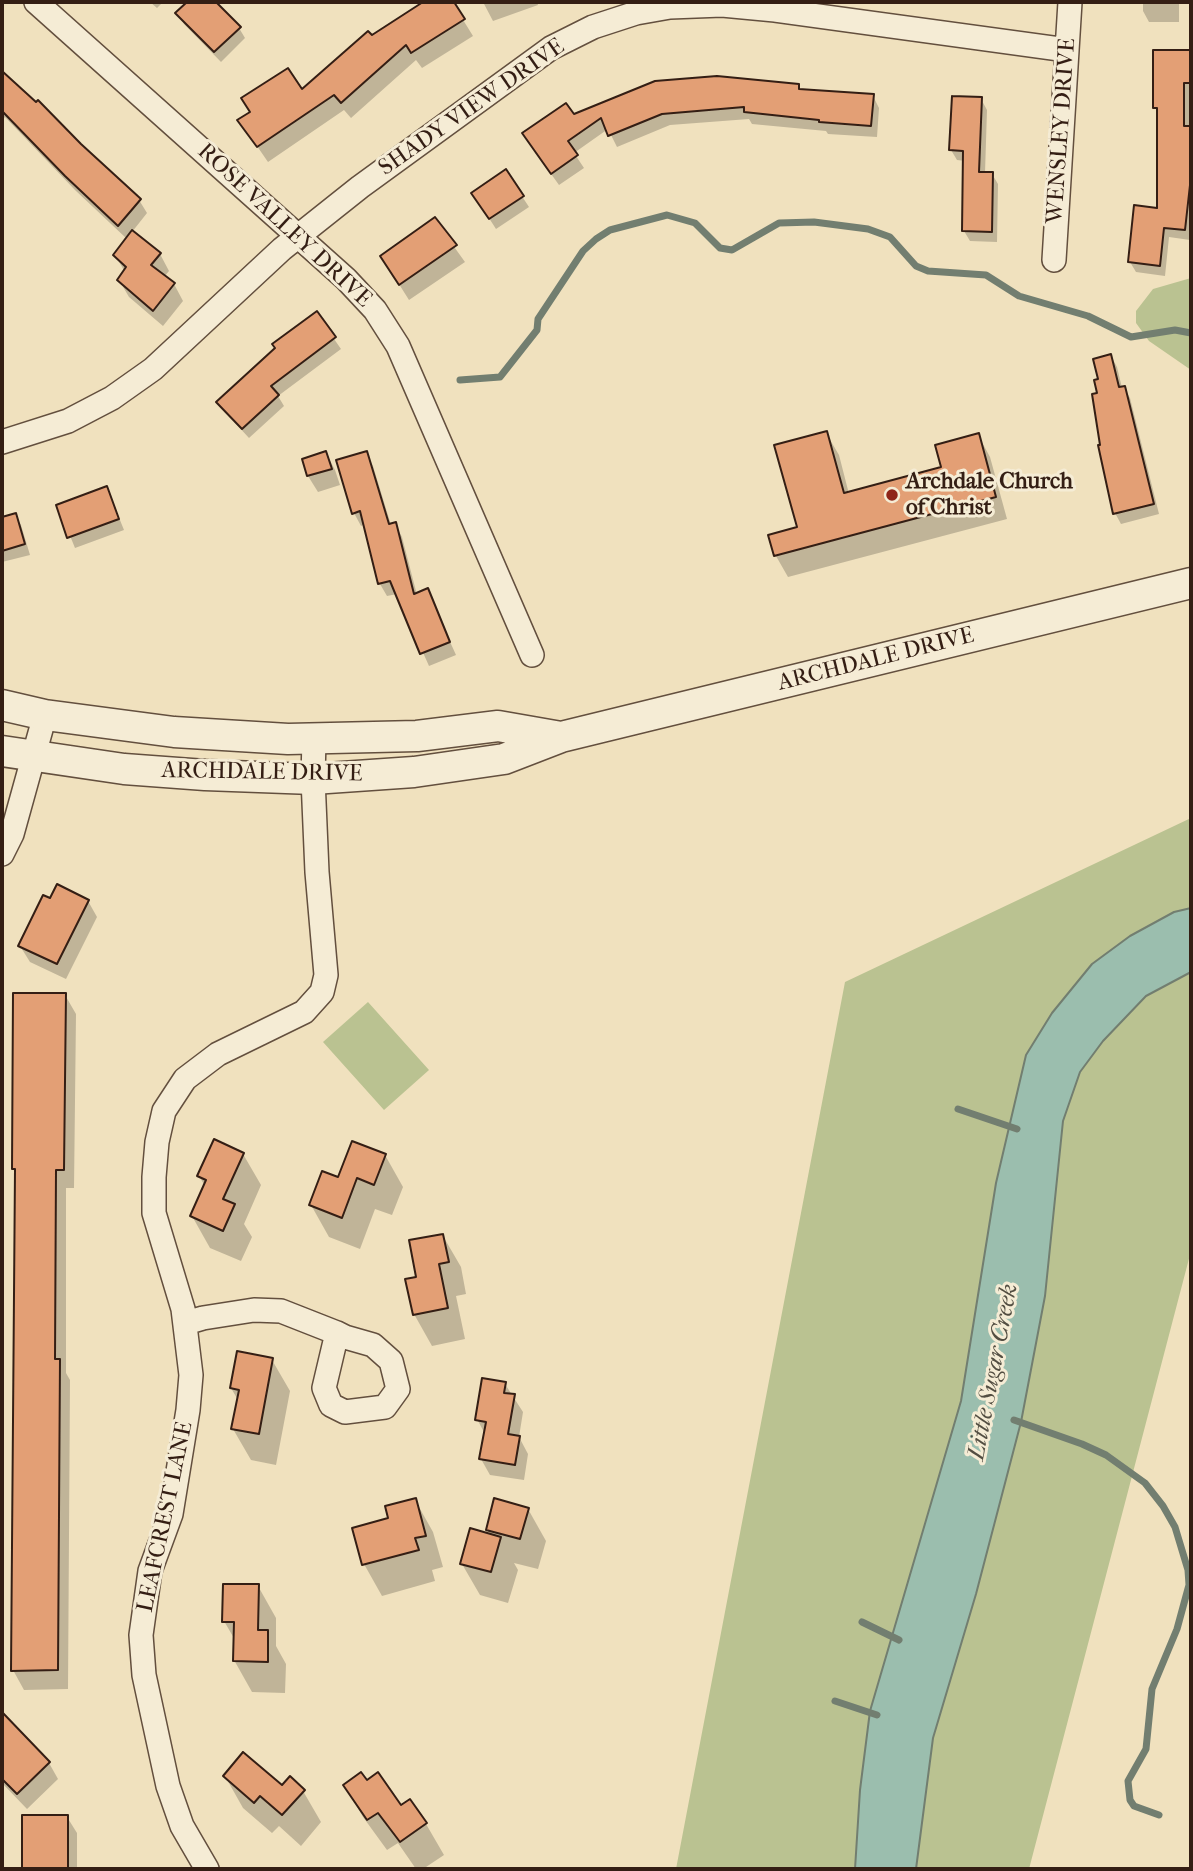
<!DOCTYPE html>
<html>
<head>
<meta charset="utf-8">
<style>
  body { margin:0 }
  #map { position:relative; width:1193px; height:1871px; overflow:hidden; background:#f0e1be; font-family:"IM FELL French Canon",serif }
  canvas { display:block }
  .frame { position:absolute; inset:0; border:4px solid #341e14; pointer-events:none }
</style>
</head>
<body>
<div id="map">
<canvas width="1193" height="1871"></canvas>
<div class="frame"></div>
</div>
<script>
const g = document.querySelector('canvas').getContext('2d');
g.lineJoin = 'round';
function fill(path, color) {
  g.fillStyle = color;
  g.fill(path, 'evenodd');
}
function shape(rows) {
  const path = new Path2D();
  for (const r of rows) {
    path.moveTo(r[0], r[1]);
    for (let i = 2; i < r.length; i += 2) path.lineTo(r[i], r[i + 1]);
  }
  return path;
}
function strokePath(path, color, width, dash) {
  g.strokeStyle = color;
  g.lineWidth = width;
  g.lineCap = dash ? 'butt' : 'round';
  g.setLineDash(dash || []);
  g.stroke(path);
}
function write(font, color, halo, rows, align = 'center') {
  g.font = font + ' "IM FELL French Canon",serif';
  g.lineWidth = 6;
  g.setLineDash([]);
  g.textBaseline = 'middle';
  g.strokeStyle = halo;
  g.fillStyle = color;
  for (const [text, x, y, turn = 0] of rows) {
    g.save();
    g.translate(x, y);
    g.rotate((+turn || 0) * Math.PI / 180);
    g.textAlign = isNaN(turn) ? turn : align;
    if (halo) g.strokeText(text, 0, 0);
    g.fillText(text, 0, 0);
    g.restore();
  }
}
fill(shape([
  [1191,278,1191,370,1149,341,1136,323,1136,311,1153,289],
  [1191,818,1191,1251,1029,1869,676,1869,845,982],
  [368,1002,429,1070,384,1110,323,1042]
]), '#bac291');
const water = shape([
  [1191,908,1191,972,1146,996,1103,1041,1080,1072,1063,1121,1045,1296,1021,1422,976,1594,933,1738,916,1869,855,1869,860,1790,870,1711,961,1401,996,1183,1026,1055,1052,1013,1092,964,1130,936,1174,912,1191,908]
]);
fill(water, '#9bbeae');
strokePath(water, '#727e70', 2);
fill(shape([
  [150,2,163,2,157,8],
  [189,2,213,2,239,28,245,38,221,62,184,24,178,14],
  [427,2,452,2,473,36,422,68,416,60,351,118,344,110,268,162,239,120,302,92,371,38],
  [483,2,537,2,538,5,493,21],
  [1143,2,1179,2,1179,22,1149,22,1143,11],
  [1155,52,1191,52,1190,240,1169,237,1165,276,1136,272,1130,262,1158,210,1158,113,1155,107],
  [2,73,139,200,147,213,132,232,160,254,169,271,164,277,174,284,183,301,163,326,129,297,119,280,125,272,115,255,127,239,75,190,5,117,2,121],
  [798,86,801,91,873,96,879,108,877,137,828,134,826,131,752,124,749,119,670,125,617,147,608,129,574,153,584,168,559,185,531,146,573,116],
  [981,99,987,110,985,173,992,174,998,184,997,242,970,241,964,231,965,161,957,160,951,150],
  [506,172,529,207,496,229,480,204],
  [434,219,465,262,409,300,392,273],
  [316,313,341,349,278,396,284,406,249,438,225,412,219,402],
  [1111,356,1117,367,1122,388,1124,388,1130,398,1159,514,1121,524,1115,513,1102,446,1099,394,1100,380],
  [826,433,839,455,849,494,943,468,978,435,990,457,1007,519,788,577,776,556,771,536,799,528],
  [326,453,335,470,340,485,318,492,308,476,304,460],
  [366,453,373,466,391,525,395,524,402,537,417,595,427,591,456,655,429,666,397,594,387,596,380,584,365,524,361,526,354,513],
  [107,488,124,530,75,548,58,506],
  [15,515,21,525,30,555,2,562,2,519],
  [51,900,88,901,97,917,66,979,30,962,20,946],
  [65,995,76,1014,74,1188,66,1188,66,1373,70,1380,68,1689,24,1690,13,1670,17,1175,13,1169],
  [243,1154,261,1185,244,1224,252,1237,241,1261,210,1248,192,1216,205,1186,199,1176],
  [385,1155,403,1187,392,1215,375,1209,360,1249,329,1237,311,1205,339,1179],
  [443,1236,461,1267,466,1294,456,1296,465,1339,432,1346,414,1314,418,1278],
  [272,1360,290,1391,276,1465,251,1460,233,1429,238,1400,231,1388],
  [505,1384,523,1412,519,1437,528,1454,524,1480,490,1475,481,1459,485,1434,477,1419],
  [415,1500,433,1532,443,1567,432,1570,435,1581,382,1596,364,1564,391,1520],
  [528,1509,546,1541,538,1569,514,1563,518,1570,508,1603,480,1595,462,1564,491,1536,487,1530],
  [258,1586,276,1618,276,1646,286,1664,285,1693,252,1692,234,1660,235,1640,224,1621],
  [2,1714,49,1763,58,1779,27,1809,2,1783],
  [225,1776,303,1791,321,1822,301,1846,279,1826,272,1833,243,1808],
  [367,1782,426,1824,444,1855,423,1869,416,1869,398,1843,387,1850,363,1817,345,1786],
  [24,1817,67,1817,77,1833,77,1869,24,1869]
]), '#0003');
strokePath(shape([
  [460,380,500,377,537,330,538,319,583,251,596,239,610,230,667,215,695,223,720,248,732,250,779,223,814,222,868,229,890,237,916,266,928,271,986,275,1019,296,1088,316,1131,337,1175,330,1191,333],
  [958,1109,1017,1129],
  [1014,1420,1082,1444,1106,1455,1145,1483,1163,1506,1175,1527,1188,1570,1189,1585,1177,1629,1152,1689,1146,1749,1128,1781,1130,1800,1134,1806,1159,1815],
  [862,1622,899,1640],
  [835,1701,877,1715]
]), '#727e70', 7);
const building = shape([
  [187,2,216,2,241,27,214,52,175,13,187,2],
  [423,2,454,2,465,19,411,53,406,45,341,103,334,95,257,147,237,120,250,112,241,98,288,68,302,89,368,31,372,35,423,2],
  [1153,50,1191,50,1191,83,1184,83,1184,126,1190,126,1190,185,1185,230,1164,228,1160,266,1128,262,1134,205,1157,208,1157,108,1153,108,1153,50],
  [2,71,36,102,38,100,81,144,141,199,118,226,65,176,2,111,2,71],
  [717,76,799,84,799,89,874,94,871,126,819,122,819,120,744,112,744,107,662,114,608,136,601,118,568,141,578,155,551,174,522,133,566,103,574,114,655,81,717,76],
  [952,96,982,97,979,172,993,172,992,232,962,231,963,151,949,150,952,96],
  [506,169,524,196,489,219,471,193,506,169],
  [435,217,457,245,399,285,380,256,435,217],
  [132,230,161,253,151,265,175,283,153,311,117,280,126,267,113,255,132,230],
  [317,311,336,337,271,386,279,395,242,429,216,402,275,348,272,344,317,311],
  [1111,354,1119,387,1125,386,1154,504,1113,514,1098,445,1100,445,1092,394,1097,393,1094,380,1098,379,1093,359,1111,354],
  [827,431,844,493,941,467,935,445,979,433,996,497,774,556,768,535,797,527,774,445,827,431],
  [326,451,332,469,307,476,302,459,326,451],
  [367,451,389,524,396,522,414,594,428,588,450,642,420,654,390,581,378,584,360,511,352,514,336,460,367,451],
  [107,486,119,519,67,538,56,505,107,486],
  [16,513,25,544,2,551,2,517,16,513],
  [57,884,89,900,57,964,18,946,43,895,50,898,57,884],
  [13,993,66,993,64,1170,56,1170,55,1359,60,1359,58,1670,11,1671,15,1169,12,1169,13,993],
  [214,1139,244,1153,223,1199,235,1204,223,1231,190,1216,206,1180,197,1176,214,1139],
  [352,1141,386,1154,374,1185,357,1178,342,1218,309,1205,322,1171,338,1177,352,1141],
  [443,1234,449,1262,439,1264,448,1308,413,1315,405,1279,416,1277,409,1240,443,1234],
  [237,1351,273,1358,259,1434,231,1429,239,1390,230,1388,237,1351],
  [482,1378,506,1382,504,1393,515,1394,508,1434,520,1436,515,1465,479,1459,486,1422,475,1420,482,1378],
  [416,1498,426,1536,415,1538,419,1550,362,1565,352,1528,388,1518,385,1506,416,1498],
  [494,1498,529,1508,520,1539,486,1530,494,1498],
  [470,1528,501,1537,491,1572,460,1564,470,1528],
  [223,1584,259,1584,258,1630,268,1630,268,1662,233,1661,234,1622,222,1622,223,1584],
  [2,1712,50,1762,17,1794,2,1779,2,1712],
  [243,1752,282,1785,290,1776,305,1790,282,1815,260,1796,254,1803,223,1776,243,1752],
  [361,1772,367,1780,378,1772,401,1805,410,1799,427,1823,400,1842,378,1813,367,1820,343,1785,361,1772],
  [22,1815,68,1815,68,1869,22,1869,22,1815]
]);
fill(building, '#e39f75');
strokePath(building, '#341e14', 2);
const minor = shape([
  [36,2,346,279,375,310,398,346,532,655],
  [1054,260,1070,2],
  [2,442,68,421,112,398,153,369,282,249,360,187,551,48,593,27,636,13,670,7,722,5,775,10,1067,50],
  [2,854,12,834,45,715],
  [186,1323,203,1318,254,1310,281,1311,337,1333,345,1337,373,1345,391,1361,398,1389,385,1407,345,1412,331,1405,324,1388,337,1333],
  [207,1869,182,1826,168,1786,144,1675,141,1635,150,1571,171,1514,188,1410,191,1375,183,1309,154,1213,154,1177,157,1142,164,1111,185,1079,218,1054,304,1012,322,992,326,975,317,872,313,779,314,738]
]);
const tertiary = shape([
  [2,705,45,715,174,732,288,739,417,736,498,726,561,737],
  [2,751,124,769,205,775,313,779,414,772,504,759,561,737,1191,583]
]);
strokePath(minor, '#634f3e', 26);
strokePath(tertiary, '#634f3e', 33);
strokePath(minor, '#f5ecd5', 23);
strokePath(tertiary, '#f5ecd5', 30);
for (const [x, y, r, color] of [
  [892,495,7,"#8f2418"]
]) {
  const dot = new Path2D();
  dot.arc(x, y, r, 0, 2 * Math.PI);
  g.fillStyle = color;
  g.fill(dot);
  strokePath(dot, '#f5ecd5', 2.5);
}
write('23px', '#341e14', '#f5ecd5', [
  ["SHADY VIEW DRIVE",472,108,-35],
  ["WENSLEY DRIVE",1062,131,-86],
  ["ROSE VALLEY DRIVE",284,226,43],
  ["ARCHDALE DRIVE",876,660,-14],
  ["ARCHDALE DRIVE",262,773,1],
  ["LEAFCREST LANE",166,1517,-78]
]);
write('bold 23px', '#341e14', '#f5ecd5', [
  ["Archdale Church",906,482],
  ["of Christ",906,508]
], 'left');
write('italic 24px', '#534e42', '#f5ecd5', [
  ["Little Sugar Creek",994,1372,-79]
]);
</script>
</body>
</html>
